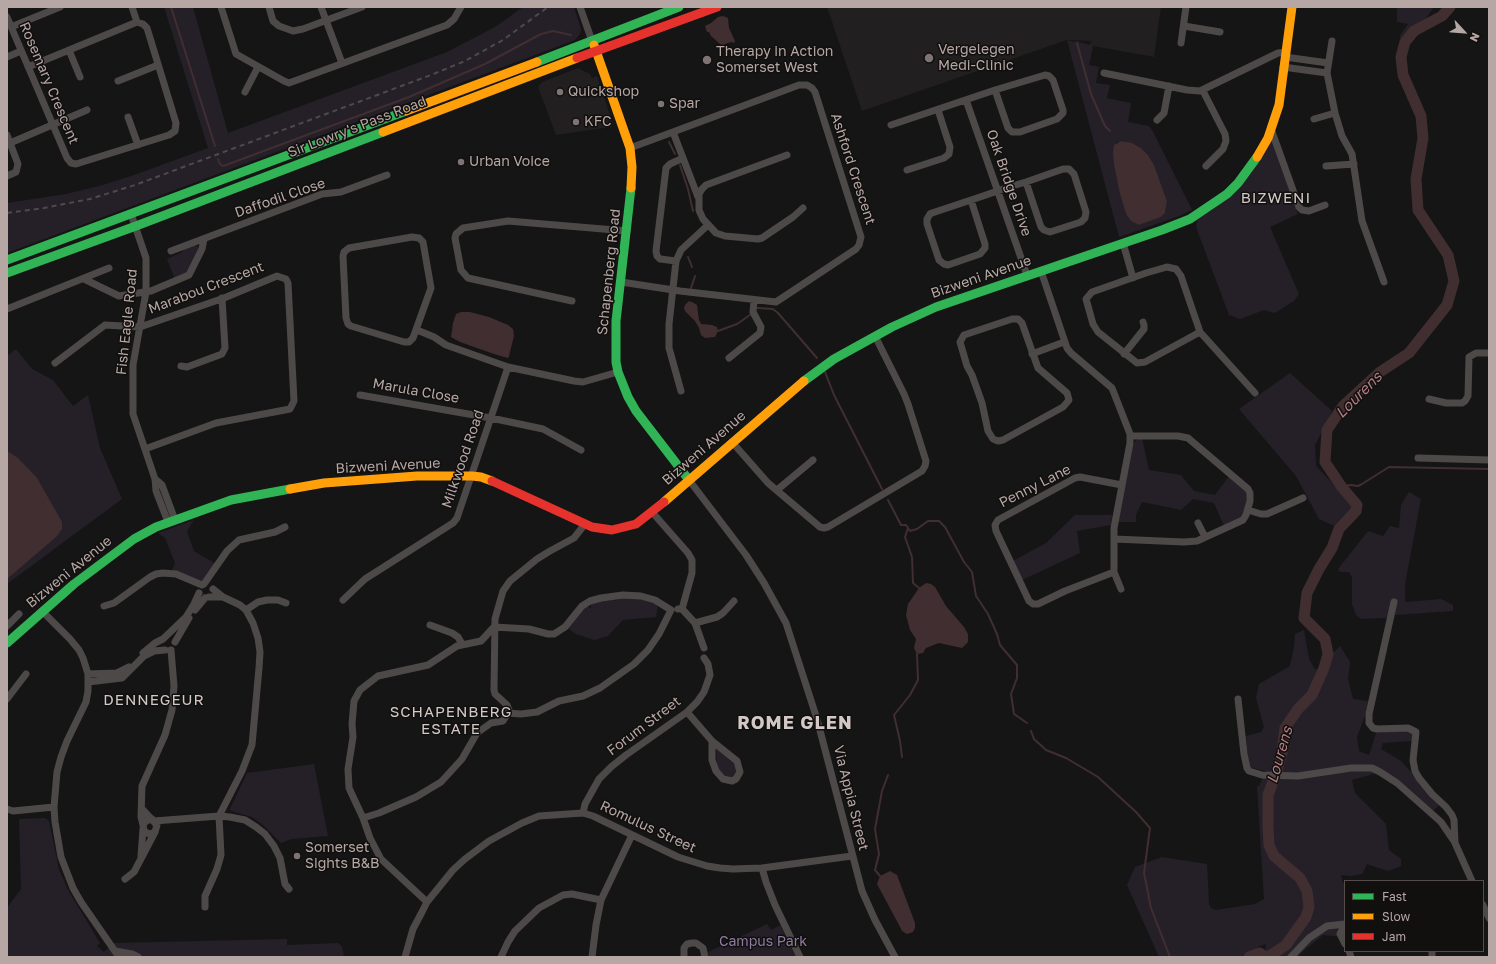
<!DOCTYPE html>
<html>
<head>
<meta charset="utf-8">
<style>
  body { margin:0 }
  #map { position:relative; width:1496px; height:964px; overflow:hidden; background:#151515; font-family:"Golos Text",sans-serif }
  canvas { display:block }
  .frame { position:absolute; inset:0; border:8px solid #b6a7a5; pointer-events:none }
  .legend { position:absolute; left:1344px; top:880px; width:140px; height:72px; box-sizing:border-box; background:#11100f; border:1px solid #534c4b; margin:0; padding:5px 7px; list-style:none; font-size:12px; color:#b6a7a5 }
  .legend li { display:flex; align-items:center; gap:8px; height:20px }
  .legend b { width:20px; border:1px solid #534c4b }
  .north { position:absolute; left:1444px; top:12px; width:40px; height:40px; -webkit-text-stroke:3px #11100f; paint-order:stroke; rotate:116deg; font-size:11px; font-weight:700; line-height:16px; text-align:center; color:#b6a7a5 }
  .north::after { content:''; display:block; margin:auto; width:14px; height:18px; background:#b6a7a5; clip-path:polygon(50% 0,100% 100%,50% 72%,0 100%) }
</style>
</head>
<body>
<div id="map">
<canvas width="1496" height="964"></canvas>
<div class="frame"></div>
<ul class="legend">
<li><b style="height:5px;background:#30b455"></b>Fast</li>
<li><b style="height:5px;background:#ff9f0a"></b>Slow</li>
<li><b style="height:5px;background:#e5322d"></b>Jam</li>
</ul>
<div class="north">N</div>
</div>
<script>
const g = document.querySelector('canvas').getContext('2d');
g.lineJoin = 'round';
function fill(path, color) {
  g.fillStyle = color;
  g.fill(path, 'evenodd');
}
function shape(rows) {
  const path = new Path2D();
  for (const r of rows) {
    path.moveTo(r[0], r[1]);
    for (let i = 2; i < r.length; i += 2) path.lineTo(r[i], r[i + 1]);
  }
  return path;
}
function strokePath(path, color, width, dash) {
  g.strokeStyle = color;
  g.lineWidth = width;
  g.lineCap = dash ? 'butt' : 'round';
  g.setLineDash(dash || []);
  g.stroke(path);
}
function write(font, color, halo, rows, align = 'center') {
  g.font = font + ' "Golos Text",sans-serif';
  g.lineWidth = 3;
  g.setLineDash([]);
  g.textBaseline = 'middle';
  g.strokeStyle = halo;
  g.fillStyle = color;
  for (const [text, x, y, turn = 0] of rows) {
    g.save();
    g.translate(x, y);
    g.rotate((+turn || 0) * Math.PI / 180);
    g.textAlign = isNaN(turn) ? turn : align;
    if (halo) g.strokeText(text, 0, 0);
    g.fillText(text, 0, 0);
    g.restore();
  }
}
fill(shape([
  [827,7,1161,7,1154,57,1093,46,1092,41,1067,40,862,111],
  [578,68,590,74,592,78,597,76,613,124,611,127,556,135,538,87,542,82]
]), '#211f1f');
fill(shape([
  [164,7,193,7,228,133,447,52,495,27,523,7,574,7,581,29,580,34,575,40,7,253,7,203,66,194,103,185,134,175,208,148],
  [1397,7,1434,7,1424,21,1413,29,1405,41,1399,37,1408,24,1397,22],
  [1067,40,1075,42,1077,41,1089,45,1092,41,1093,46,1089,65,1099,67,1096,83,1110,85,1107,98,1131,103,1128,122,1149,126,1152,130,1192,210,1179,216,1119,237],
  [1121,141,1136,145,1141,148,1148,155,1154,165,1167,201,1165,213,1161,217,1139,225,1131,221,1126,214,1120,194,1118,180,1116,143],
  [1272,140,1274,140,1298,214,1270,227,1299,294,1294,301,1275,313,1264,310,1240,319,1229,315,1196,227,1197,219,1212,210,1232,195],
  [195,245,198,247,199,250,189,272,175,279,167,259,182,252,184,249],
  [16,349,32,369,53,380,73,406,88,395,100,448,122,499,7,584,7,356],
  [1290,373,1332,411,1315,445,1316,466,1349,501,1353,507,1344,519,1334,526,1319,519,1296,476,1239,409],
  [1142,438,1149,470,1181,475,1194,491,1215,495,1229,476,1248,493,1243,515,1241,518,1224,526,1214,503,1193,499,1181,510,1142,502,1136,515,1136,522,1118,522,1133,445,1136,440],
  [1409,492,1421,499,1405,584,1405,602,1441,599,1453,605,1453,611,1395,615,1385,618,1361,619,1356,615,1352,604,1352,577,1349,572,1340,572,1338,569,1368,531,1383,536,1390,526,1399,528,1401,505],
  [1075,515,1112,515,1111,525,1077,531,1080,553,1022,580,1013,561,1046,543],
  [194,520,187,531,194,551,216,564,204,580,201,581,172,570,175,563,165,538,158,533],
  [619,597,634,597,658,604,656,617,623,620,608,636,594,640,576,634,567,628,584,607,589,607,591,609,591,603,615,598,614,600,616,601],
  [1304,630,1309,659,1315,669,1328,672,1330,656,1340,646,1350,662,1348,679,1353,699,1368,701,1367,710,1357,737,1359,751,1369,755,1376,733,1409,730,1414,735,1412,741,1383,743,1381,749,1401,761,1440,804,1433,811,1384,771,1352,780,1355,793,1386,824,1389,850,1401,859,1401,866,1388,871,1367,864,1362,874,1351,876,1341,875,1343,883,1345,883,1345,937,1323,935,1302,952,1298,957,1272,957,1265,952,1266,944,1260,946,1245,957,1159,957,1127,885,1135,867,1162,857,1207,864,1209,904,1211,908,1216,910,1255,904,1264,899,1257,786,1259,786,1266,771,1248,767,1246,736,1261,732,1264,727,1256,698,1259,684,1290,666,1294,647,1295,634],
  [716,749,717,749,733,760,738,770,734,778,727,778,717,768],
  [314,764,328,836,291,839,281,843,263,825,252,817,231,811,230,809,247,773],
  [45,818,49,821,59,869,68,890,100,943,97,946,104,952,114,943,287,939,287,945,338,943,342,946,344,957,7,957,7,908,21,889,19,819],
  [767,924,771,930,780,925,796,957,709,957,708,952]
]), '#252028');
fill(shape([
  [723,16,728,18,729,28,735,41,734,43,731,42,725,44,722,49,721,48,720,44,711,36,709,32,707,32,705,26,711,23,718,17],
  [1121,141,1132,143,1141,148,1148,155,1154,165,1167,201,1165,213,1161,217,1139,225,1131,221,1126,214,1120,194,1114,164,1113,153,1114,145],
  [689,301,694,303,697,305,699,320,701,324,712,325,717,327,718,331,715,337,705,338,701,335,699,328,695,321,685,311,684,308,685,305],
  [461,312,470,312,489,317,508,325,513,329,514,336,509,356,508,358,494,354,460,342,451,337,453,323,456,314],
  [7,451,18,458,37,478,62,522,62,529,56,537,7,579],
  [926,583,931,584,935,587,946,606,964,627,968,634,968,642,962,648,939,643,926,648,923,653,917,654,914,648,916,639,910,630,906,615,908,604,919,588],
  [890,871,897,875,915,923,915,928,913,932,907,934,902,931,899,925,877,884,880,876]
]), '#402e30');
strokePath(shape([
  [171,7,215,146],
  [1077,43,1091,94,1105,126,1110,131],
  [669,142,675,154],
  [218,159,220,164,223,166,226,165,409,97,485,64,541,34,553,31,571,35],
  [680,165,688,189,693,211],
  [688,257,692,267],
  [691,288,695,276],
  [757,308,773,309,778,313,817,358],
  [718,331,737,324,750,315],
  [825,372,834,395,882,489],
  [1341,486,1351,485,1358,486,1362,484,1389,467,1489,469],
  [888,500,901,525,906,525,910,531,917,529,928,521,939,521,945,527,964,562,972,572,976,596,988,614,997,634,1000,645,1017,665,1017,678,1011,694,1014,714,1027,723],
  [908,528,905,537,912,557,913,583,919,588],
  [1031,731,1034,739,1046,750,1066,758,1098,777,1136,812,1150,828,1144,873,1151,908,1170,957],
  [902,757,900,741,894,715,910,695,918,680,917,654],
  [880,876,875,870,879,854,875,829,882,791,888,775]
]), '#402e30', 2);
strokePath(shape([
  [1249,957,1260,953,1265,957],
  [1268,957,1286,945,1306,917,1309,907,1307,891,1300,878,1274,856,1269,845,1268,826,1268,795,1276,774,1282,753,1285,728,1298,709,1312,695,1324,668,1328,654,1325,639,1304,618,1307,593,1319,569,1332,548,1339,529,1356,511,1357,505,1341,486,1325,462,1327,430,1343,406,1380,372,1409,353,1447,305,1454,281,1448,255,1418,210,1416,179,1423,138,1421,116,1403,75,1401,57,1405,42,1414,31,1442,16,1450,7]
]), '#402e30', 11);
strokePath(shape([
  [132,7,137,22],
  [221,7,236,54,284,81,289,83,447,25,454,19,461,7],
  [269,7,273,21,279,26,293,31,303,29,362,7],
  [321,7,342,63],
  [580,7,592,41],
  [7,17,67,158,71,163,76,164,169,135,175,131,176,123,147,28,143,24,137,22],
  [1184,26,1220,32],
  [11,27,60,7],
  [1332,41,1327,73,1335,113,1342,136,1352,154,1362,221,1384,282],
  [1181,43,1186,7],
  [69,50,80,77],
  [7,57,21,51],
  [1285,57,1328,63],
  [28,67,137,22],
  [1283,67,1327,73],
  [1104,73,1187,90,1200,91,1278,53,1286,52],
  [118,81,158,65],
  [1203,91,1225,134,1226,141,1223,149,1206,166],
  [245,92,258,67],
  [966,100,1027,275],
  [128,117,138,145],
  [1314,119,1335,113],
  [1157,120,1164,113,1169,86],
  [891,125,995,90,1045,75,1049,76,1053,80,1063,110,1063,113,1057,119,1020,132,1012,132,1008,128,995,90],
  [1271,129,1299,207,1302,210,1309,211,1325,205],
  [673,132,698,197],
  [7,135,18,164,16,172,7,176],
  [10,143,87,110],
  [787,155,706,185,702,189,699,194,699,210,703,219,716,233,725,236,758,239,762,238,793,217,803,208],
  [1326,166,1354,164],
  [907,170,944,158,949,154,950,147,938,110],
  [971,200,985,244,985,248,980,254,948,265,944,264,939,260,927,224,927,219,930,214,932,213,983,196,1012,186,1026,182,1063,169,1069,169,1074,174,1086,212,1085,218,1081,222,1050,232,1044,230,1041,227,1026,182],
  [131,214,146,258,146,292,133,365,133,414,155,479,156,491,168,522],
  [412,237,419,238,423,242,431,288,413,338,409,342,404,342,351,326,348,324,346,318,343,256,344,252,349,248,412,237],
  [1123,243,1133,278],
  [171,251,322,194,341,192,387,175],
  [676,261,660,259,657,256,656,251,666,168,670,164,683,158],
  [1041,271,1067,348,1071,353,1112,388,1130,434,1130,443,1114,528,1114,572,1121,589],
  [84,279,119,296,151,291,189,275,202,249,204,239],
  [621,282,680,291,776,302,856,249,859,245,861,237,815,92,812,88,807,85,799,85,630,148],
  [572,301,468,278,461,270,455,238,456,234,463,228,508,221,627,231],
  [7,309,109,268],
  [1012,319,1018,319,1022,323,1038,368,1067,393,1069,400,1063,407,1003,440,998,441,993,439,988,431,982,403,972,375,967,366,960,342,964,335,1012,319],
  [417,330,434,337,446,345,508,367,574,381,583,382,618,372],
  [1200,332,1145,362,1137,363,1098,332,1093,324,1086,299,1092,292,1146,273,1167,267,1176,269,1181,276,1200,332,1255,393],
  [1032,354,1064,342],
  [1124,354,1144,329,1144,325,1143,322],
  [729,358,760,333,761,327,753,312,754,300],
  [55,363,105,325,140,327,224,298,277,276,286,279,288,283,294,401,290,409,216,423,145,449],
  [181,366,187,367,222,354,225,348,222,298],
  [681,391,669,348,669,324,676,261,681,250,708,225],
  [360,395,491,418,543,429,581,450],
  [1429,399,1446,403,1462,403,1465,401,1468,396,1469,357,1476,353,1489,353],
  [732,442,768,483,820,527,824,528,828,527,922,471,925,466,926,461,908,404,904,394,875,336],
  [1418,458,1489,460],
  [155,479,162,485,175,520],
  [689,480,746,555,764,583,786,623,817,719,862,891,875,920,895,957],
  [777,490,813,460],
  [1248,510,1261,514,1267,514,1303,498],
  [652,512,688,553,692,560,692,573,682,609],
  [1198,523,1205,537],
  [1114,539,1184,542,1197,541,1243,520,1246,515,1250,501,1250,493,1248,489,1188,438,1178,436,1130,436],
  [1114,572,1065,591,1038,604,1033,604,1029,601,996,531,995,525,998,520,1075,478,1080,477,1122,485],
  [204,584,227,551,239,540,275,532,285,527],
  [209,597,223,597],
  [343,600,365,579,453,523,457,518,508,367],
  [1394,602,1369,714,1369,723,1373,728,1377,729,1408,728,1416,732,1413,760,1415,771,1419,778,1432,794,1446,807,1452,815,1454,820,1455,843,1472,881],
  [104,606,114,603,150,577,156,574,163,573,176,574,202,585],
  [678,609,682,609,695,623,704,648],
  [195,610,205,598],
  [246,610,258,602,267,600,278,600,286,603],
  [42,611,70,639,79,650,83,658,88,674,88,691,86,702,67,741,61,757,57,772,54,807,55,822,61,857,73,888,81,902,119,957],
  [695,623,717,617,723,613,734,601],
  [430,625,452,633,458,637,462,644],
  [7,626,19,614],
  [494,627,529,629,548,634,554,634,565,627,582,606,590,601,601,598,623,595,641,596,655,600,671,610],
  [164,638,186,617,194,604,199,593],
  [175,642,189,618],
  [143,653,155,643,163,639],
  [88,674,117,673,129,667],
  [88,682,122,678,144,656,154,651,165,650],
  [7,699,26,674],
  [1238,699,1244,754,1247,768,1249,771,1262,775,1298,776,1351,768,1372,768,1380,772,1397,783,1441,822,1454,841],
  [687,712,712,741,737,761,740,772,736,779,732,781,723,779,716,771,712,760,712,741],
  [508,713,509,710,507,705,495,694,494,690,495,619,503,591,510,581,537,559,550,551,574,538,585,524],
  [508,713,521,714,537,712,559,701,583,696,600,688,634,664,648,650,659,634,671,610],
  [7,809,13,811,54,807],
  [142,809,157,825,155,832,149,834,144,831,143,825,146,821,152,819],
  [583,813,585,804,599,779,611,767,626,755,687,712,697,702,704,692,710,675,708,664,704,658],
  [363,818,379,813,416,797,441,782,462,759,477,733,491,723,503,721,508,713],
  [154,821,219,816,242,771,252,745,259,668,260,652,258,638,253,623,246,610,240,605,223,597,213,589],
  [143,825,141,817,142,786,165,735,172,710,174,686,171,650],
  [141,856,143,829],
  [762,868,766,882,775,905,800,957],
  [125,879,134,872,155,832],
  [427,902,381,859,370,838,363,818,349,788,348,769,353,737,352,724,354,701,360,690,378,676,428,665,457,646,481,641,494,627],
  [1483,905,1489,918],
  [205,907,205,896,217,869,221,855,219,816,230,817,245,820,256,827,265,834,274,846,280,858,285,884,289,889],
  [1345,925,1340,934,1345,944],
  [115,951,132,954,138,957],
  [1349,951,1351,957],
  [1432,951,1432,957],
  [405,957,413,929,422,912,427,902,453,870,465,859,489,841,522,823,539,816,583,813,593,816,678,857,707,866,720,868,733,869,762,868,852,856],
  [501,957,508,942,515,931,539,908,563,895,572,894,601,900],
  [592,957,596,925,601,900,632,835],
  [684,957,684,948,687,944,692,943,696,943,703,948,705,957],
  [1291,957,1309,938,1327,926,1345,924]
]), '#4e4949', 7);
strokePath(shape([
  [537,62,679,7],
  [631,188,616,321,616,362,618,372,628,397,636,411,689,480],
  [7,260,406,111],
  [7,273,136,226,383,132],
  [804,381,834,359,892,327,936,307,1162,230,1190,219,1227,194,1238,183,1257,157],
  [7,643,74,584,134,539,156,527,231,500,290,489]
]), '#30b455', 9);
strokePath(shape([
  [594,45,630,148,632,167,631,188],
  [406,111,537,62],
  [383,132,577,58],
  [1257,157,1268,138,1279,105,1292,7],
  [290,489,324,483,417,476,472,476,481,477,492,481],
  [664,502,804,381]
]), '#ff9f0a', 9);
strokePath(shape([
  [577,58,717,7],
  [492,481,592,527,612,530,636,524,664,502]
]), '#e5322d', 9);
strokePath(shape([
  [7,213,44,208,90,199,135,185,431,75,465,61,503,40,548,7]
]), '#4e4a4a', 2, [5, 4]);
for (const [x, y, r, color] of [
  [929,58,5,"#7e7473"],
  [707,60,5,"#7e7473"],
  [560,92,4,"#7e7473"],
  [661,104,4,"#7e7473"],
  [576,122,4,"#7e7473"],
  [461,162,4,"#7e7473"],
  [297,856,4,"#7e7473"]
]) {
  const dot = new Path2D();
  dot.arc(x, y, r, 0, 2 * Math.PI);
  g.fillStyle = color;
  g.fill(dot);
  strokePath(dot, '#11100f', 1.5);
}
write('14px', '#b6a7a5', '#11100f', [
  ["Vergelegen",938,50],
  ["Medi-Clinic",938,66],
  ["Therapy in Action",716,52],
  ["Somerset West",716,68],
  ["Quickshop",568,92],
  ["Spar",669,104],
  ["KFC",584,122],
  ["Urban Voice",469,162],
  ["Somerset",305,848],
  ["Sights B&B",305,864]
], 'left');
write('14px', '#b6a7a5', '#11100f', [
  ["Rosemary Crescent",49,83,67],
  ["Sir Lowry's Pass Road",357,127,-21],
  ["Ashford Crescent",853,169,72],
  ["Oak Bridge Drive",1009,183,71],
  ["Daffodil Close",280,198,-19],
  ["Schapenberg Road",609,272,-84],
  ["Bizweni Avenue",981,277,-19],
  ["Marabou Crescent",206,288,-21],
  ["Fish Eagle Road",127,322,-84],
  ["Marula Close",416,391,10],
  ["Bizweni Avenue",704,448,-41],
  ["Milkwood Road",463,459,-71],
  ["Bizweni Avenue",388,466,-3],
  ["Penny Lane",1035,486,-27],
  ["Bizweni Avenue",69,572,-39],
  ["Forum Street",644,726,-37],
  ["Via Appia Street",851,798,76],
  ["Romulus Street",648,827,25]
]);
write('14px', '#8e7ca1', '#11100f', [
  ["Campus Park",763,942]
]);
g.letterSpacing = '1px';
write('15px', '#d2c8c6', '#11100f', [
  ["BIZWENI",1276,198],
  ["DENNEGEUR",154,700],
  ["SCHAPENBERG",451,712],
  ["ESTATE",451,729]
]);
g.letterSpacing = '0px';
write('italic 15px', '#b27c82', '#11100f', [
  ["Lourens",1359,395,-45],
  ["Lourens",1280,755,-74]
]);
g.letterSpacing = '1px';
write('bold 18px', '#d2c8c6', '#11100f', [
  ["ROME GLEN",795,723]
]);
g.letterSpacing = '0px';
</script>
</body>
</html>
